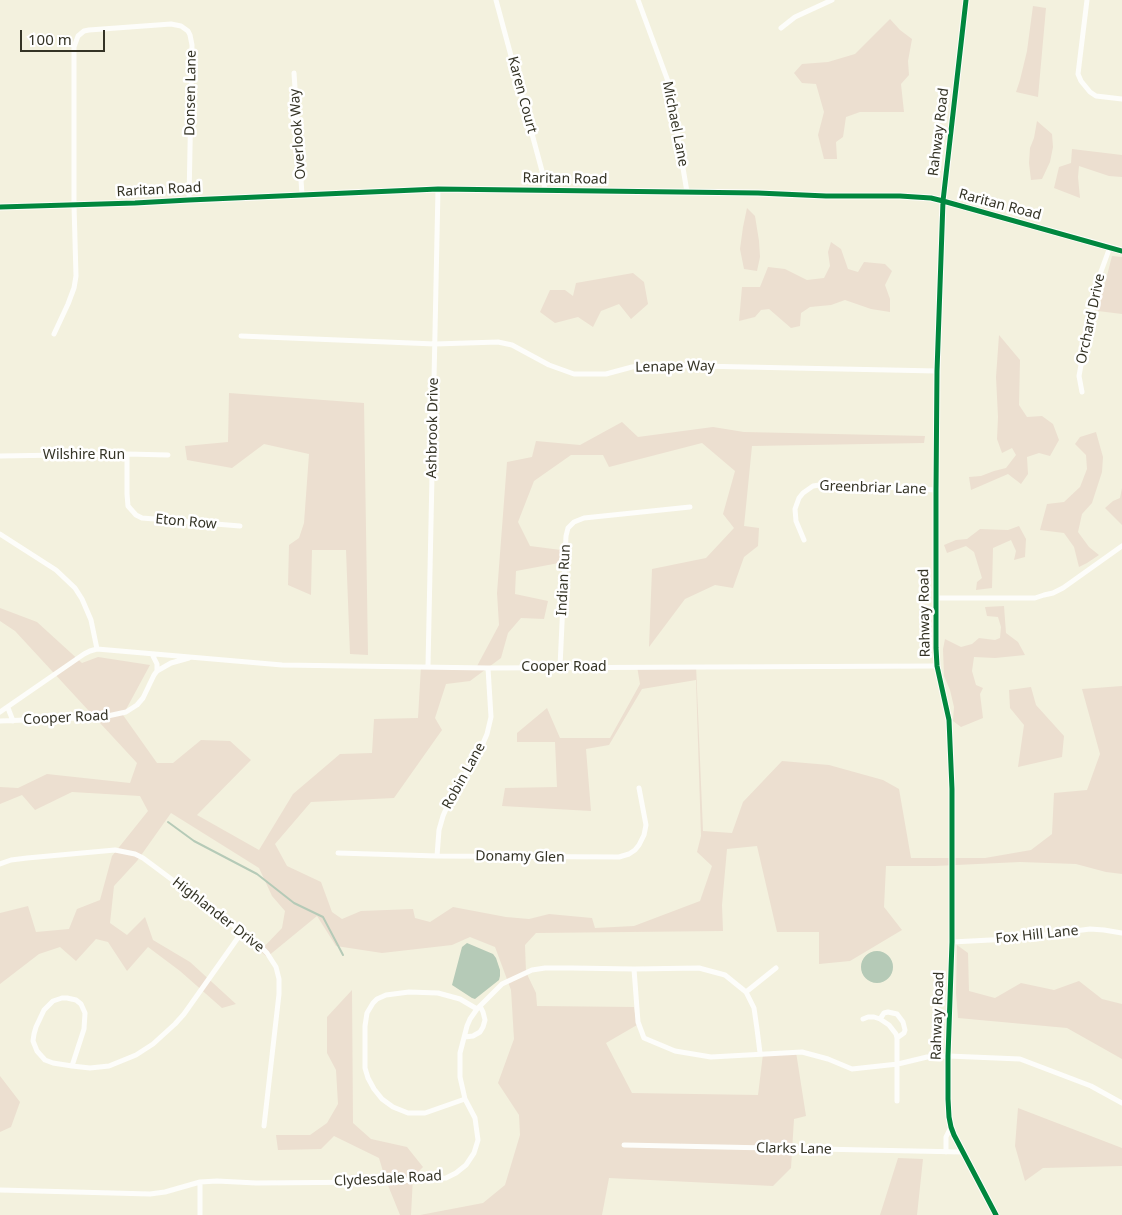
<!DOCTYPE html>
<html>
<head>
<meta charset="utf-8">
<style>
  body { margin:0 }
  #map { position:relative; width:1122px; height:1215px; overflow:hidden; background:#f3f1de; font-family:"Noto Sans",sans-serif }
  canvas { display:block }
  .scale { position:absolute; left:20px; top:30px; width:85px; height:22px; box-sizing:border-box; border:2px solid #343325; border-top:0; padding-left:6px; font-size:15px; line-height:18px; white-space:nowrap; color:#343325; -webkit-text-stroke:4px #fff; paint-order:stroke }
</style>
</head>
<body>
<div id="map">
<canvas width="1122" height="1215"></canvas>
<div class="scale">100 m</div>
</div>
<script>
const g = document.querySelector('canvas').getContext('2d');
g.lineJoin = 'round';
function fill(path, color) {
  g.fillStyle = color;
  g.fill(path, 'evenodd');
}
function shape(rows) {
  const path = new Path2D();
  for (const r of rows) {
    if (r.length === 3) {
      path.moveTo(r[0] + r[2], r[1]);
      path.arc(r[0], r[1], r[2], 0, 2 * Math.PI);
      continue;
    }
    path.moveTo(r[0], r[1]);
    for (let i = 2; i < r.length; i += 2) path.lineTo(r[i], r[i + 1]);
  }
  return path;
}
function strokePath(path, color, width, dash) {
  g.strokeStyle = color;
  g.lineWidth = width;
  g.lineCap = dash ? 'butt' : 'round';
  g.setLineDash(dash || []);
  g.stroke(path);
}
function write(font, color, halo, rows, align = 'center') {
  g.font = font + ' "Noto Sans",sans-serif';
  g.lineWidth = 5;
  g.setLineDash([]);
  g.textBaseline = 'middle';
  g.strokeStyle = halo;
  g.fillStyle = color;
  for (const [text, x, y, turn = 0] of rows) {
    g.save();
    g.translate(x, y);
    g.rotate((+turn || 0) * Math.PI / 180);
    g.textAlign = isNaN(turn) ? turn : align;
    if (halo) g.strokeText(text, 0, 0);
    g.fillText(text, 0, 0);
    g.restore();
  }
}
fill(shape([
  [1033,6,1046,8,1038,97,1016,92,1020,80,1027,51],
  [890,19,900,30,912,39,908,61,909,75,901,84,904,112,860,112,846,117,843,137,836,142,837,159,824,159,818,135,824,112,816,84,802,83,794,73,802,64,828,62,855,54],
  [1037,121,1052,134,1053,147,1050,162,1042,179,1031,180,1029,163,1030,148,1034,138],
  [1072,149,1122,155,1122,177,1109,176,1079,166,1078,177,1080,198,1054,188,1059,167,1071,163],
  [747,208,755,216,759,241,760,257,757,271,744,269,740,249,743,227],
  [831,242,841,249,848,269,858,272,864,262,885,264,892,271,885,285,890,299,890,312,871,309,845,300,831,305,810,307,801,313,800,326,791,328,769,309,761,310,755,317,739,321,742,287,760,287,768,267,785,269,807,280,824,278,830,266,828,252],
  [1112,256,1122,257,1122,314,1098,311],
  [633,273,644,282,648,304,631,319,619,304,601,311,593,327,578,317,555,323,540,312,550,290,565,290,573,296,576,283],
  [999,335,1020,360,1019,405,1027,417,1042,416,1053,424,1059,440,1050,456,1039,453,1027,457,1028,474,1021,484,1008,474,971,490,969,477,981,476,994,471,1006,468,1016,455,1012,448,1002,453,997,439,998,417,996,377],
  [229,393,364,403,368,655,350,654,346,550,312,550,311,595,288,585,289,545,299,538,304,523,309,454,264,444,232,468,187,460,185,446,228,442],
  [622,422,638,437,713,427,744,432,925,436,924,443,752,446,744,526,759,528,758,546,744,557,733,588,715,585,685,599,649,647,652,569,706,558,734,528,723,514,735,471,702,443,609,467,603,455,571,455,534,481,518,522,530,546,561,550,559,563,516,571,515,594,548,601,544,619,521,618,508,633,501,658,470,681,446,684,435,718,442,730,394,798,311,802,275,844,287,866,321,882,332,912,342,919,361,911,413,909,415,918,430,922,453,907,506,917,529,919,549,914,592,918,595,928,634,926,700,901,712,866,697,852,701,836,696,680,642,689,609,745,586,749,591,811,502,806,505,788,557,787,555,742,517,742,517,733,547,708,560,738,610,738,640,684,637,666,696,665,703,831,732,833,743,802,782,761,829,765,883,780,899,789,911,858,985,858,1031,850,1052,834,1054,793,1087,790,1100,754,1082,689,1122,686,1122,874,1106,872,1076,864,1020,862,935,866,886,866,884,907,902,930,850,961,819,964,819,932,777,932,757,846,727,849,722,905,723,931,536,933,525,945,526,972,536,993,537,1006,634,1007,637,1025,606,1043,632,1093,758,1095,763,1054,796,1052,806,1116,794,1119,791,1168,773,1186,609,1178,602,1215,420,1215,483,1203,505,1185,520,1135,519,1115,498,1083,514,1039,511,990,495,947,470,937,452,945,382,953,336,946,317,916,267,957,260,951,282,928,285,911,272,896,259,868,171,813,137,861,114,886,110,923,127,935,145,917,153,940,190,962,236,1004,222,1008,180,971,148,947,127,971,108,942,96,939,76,961,60,947,39,954,0,984,0,913,28,906,36,932,69,929,77,909,100,900,112,856,148,811,140,796,72,792,35,810,22,795,0,804,0,787,18,788,47,774,130,783,137,763,15,631,0,621,0,608,37,622,82,663,98,657,150,665,123,715,157,763,173,763,201,740,230,741,251,760,197,815,259,850,293,794,340,754,372,753,374,719,418,718,421,666,476,668,499,625,497,593,507,462,532,457,536,441,580,445],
  [1096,432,1103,457,1102,472,1092,503,1082,514,1078,532,1089,547,1099,555,1087,563,1079,567,1074,547,1064,533,1040,530,1047,504,1064,502,1080,487,1087,469,1086,455,1075,444,1080,437],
  [1122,488,1122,525,1105,508,1113,501,1120,498],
  [1019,526,1026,539,1025,557,1014,560,1016,551,1011,540,993,548,992,588,976,590,977,582,982,578,974,552,966,546,947,553,944,545,956,540,967,539,980,529,1008,530],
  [1004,606,1006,633,1018,642,1025,655,995,658,974,657,972,671,976,685,983,688,980,694,983,718,961,727,953,721,954,707,950,690,944,676,943,649,945,639,961,647,972,644,979,638,995,640,1000,638,1001,627,998,617,987,616,985,607],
  [1031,687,1036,705,1064,736,1062,757,1018,767,1024,725,1010,708,1009,690],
  [957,945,968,953,969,991,995,998,1021,983,1054,990,1079,981,1102,999,1122,1004,1122,1059,1067,1028,958,1018,956,993],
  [352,990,353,1123,371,1139,407,1147,423,1167,413,1177,411,1215,400,1215,385,1178,379,1158,334,1136,321,1149,278,1150,276,1135,310,1135,327,1123,338,1104,336,1070,327,1053,327,1017],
  [0,1076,20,1102,11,1127,0,1132],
  [1018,1108,1122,1148,1122,1166,1043,1168,1025,1181,1015,1146],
  [898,1158,923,1159,917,1215,880,1215]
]), '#ecdfd0');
fill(shape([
  [467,943,493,954,496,958,500,970,500,976,499,980,475,999,472,998,452,985,462,947],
  [877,967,16]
]), '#b5cab7');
strokePath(shape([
  [168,822,194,841,257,874,294,903,323,917,343,955]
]), '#b5cab7', 2);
strokePath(shape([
  [496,0,542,171,545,190],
  [638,0,669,84,687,192],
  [1087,0,1078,74,1081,81,1090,92,1096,96,1122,99],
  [781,28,795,17,832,0],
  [294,73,302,195],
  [54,334,68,304,74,288,76,276,74,205,74,47,78,36,84,31,89,30,171,24,181,26,188,31,190,35,192,45,189,200],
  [241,336,435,344,498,342,512,345,549,365,574,374,606,374,632,367,650,365,937,371],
  [1082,392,1079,376,1083,354,1099,277,1110,247],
  [127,454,127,494,128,506,136,515,142,518,240,526],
  [0,456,127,454,168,455],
  [0,534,56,570,75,588,82,599,91,620,97,649],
  [804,540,796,521,795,509,799,498,803,493,813,486,826,484,936,490],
  [936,598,1035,598,1044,595,1053,593,1063,588,1122,546],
  [152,654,157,664,157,671],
  [428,666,438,189],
  [560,667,566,536,568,528,574,522,584,518,690,507],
  [8,708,13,721],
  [0,712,84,654,90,651,97,649,282,665,488,668,937,666],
  [0,721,103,717,126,712,137,705,143,698,154,675,157,671,171,663,189,658],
  [338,853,437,856,619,857,629,854,635,850,639,845,644,835,646,825,639,788],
  [437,856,439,830,443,816,449,802,481,748,487,734,491,717,488,668],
  [0,864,11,860,27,858,115,850,135,854,143,858,257,943,267,953,276,967,279,979,279,994,264,1126],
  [952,942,1029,938,1037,936,1090,929,1104,930,1122,933],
  [634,969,638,1022,644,1038,675,1051,711,1057,802,1052,828,1059,852,1069,898,1064,927,1057,948,1056,1020,1059,1091,1086,1122,1103],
  [746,992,776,968],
  [62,998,67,998,76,1000,81,1004,85,1013,84,1029,72,1066,53,1063,45,1060,37,1051,33,1041,34,1034,36,1027,44,1010,53,1001,62,998],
  [863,1019,868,1017,874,1017,880,1019,889,1025,896,1034,897,1038,897,1101],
  [880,1019,884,1013,888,1012,897,1014,903,1022,905,1030,904,1033,897,1038],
  [465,1037,473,1036,480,1032,483,1027,485,1020,483,1012,480,1006],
  [72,1066,90,1068,109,1066,136,1055,153,1044,175,1024,184,1014,242,932],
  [465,1099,425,1113,408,1113,393,1107,382,1099,374,1089,368,1078,365,1068,365,1026,367,1013,373,1003,377,999,386,995,409,992,438,993,460,999,477,1009],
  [624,1145,963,1152],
  [946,1152,946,1137,951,1127],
  [200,1182,200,1215],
  [0,1190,150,1194,165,1192,200,1182,217,1181,256,1183,382,1182,446,1178,456,1173,466,1165,474,1153,478,1140,475,1118,465,1099,460,1077,460,1053,467,1026,470,1019,477,1009,502,984,532,970,545,968,572,968,634,969,699,968,725,975,746,992,754,1008,757,1029,760,1053]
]), '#fdfdfa', 5);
strokePath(shape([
  [966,0,943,201,937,371,936,490,936,648,937,666,949,720,952,789,952,942,948,1056,948,1099,949,1117,951,1127,954,1135,996,1215],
  [0,207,135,203,189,200,438,189,758,193,826,196,900,196,931,198,943,201,1122,251]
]), '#fdfdfa', 7);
strokePath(shape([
  [966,0,943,201,937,371,936,490,936,648,937,666,949,720,952,789,952,942,948,1056,948,1099,949,1117,951,1127,954,1135,996,1215],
  [0,207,135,203,189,200,438,189,758,193,826,196,900,196,931,198,943,201,1122,251]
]), '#00873e', 5);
write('14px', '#343325', '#fff', [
  ["Donsen Lane",191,93,-89],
  ["Karen Court",522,95,75],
  ["Michael Lane",675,124,79],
  ["Rahway Road",939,132,-83],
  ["Overlook Way",298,134,-94],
  ["Raritan Road",565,179,1],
  ["Raritan Road",159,190,-3],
  ["Raritan Road",1000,205,15],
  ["Orchard Drive",1091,319,-78],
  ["Lenape Way",675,367,-1],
  ["Ashbrook Drive",433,428,-89],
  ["Wilshire Run",84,455],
  ["Greenbriar Lane",873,488,2],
  ["Eton Row",186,522,5],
  ["Indian Run",564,580,-87],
  ["Rahway Road",925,613,-91],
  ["Cooper Road",564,667],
  ["Cooper Road",66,718,-3],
  ["Robin Lane",464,776,-61],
  ["Donamy Glen",520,857,1],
  ["Highlander Drive",218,915,38],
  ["Fox Hill Lane",1037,935,-6],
  ["Rahway Road",938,1016,-88],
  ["Clarks Lane",794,1149,1],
  ["Clydesdale Road",388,1179,-3]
]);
</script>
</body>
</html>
